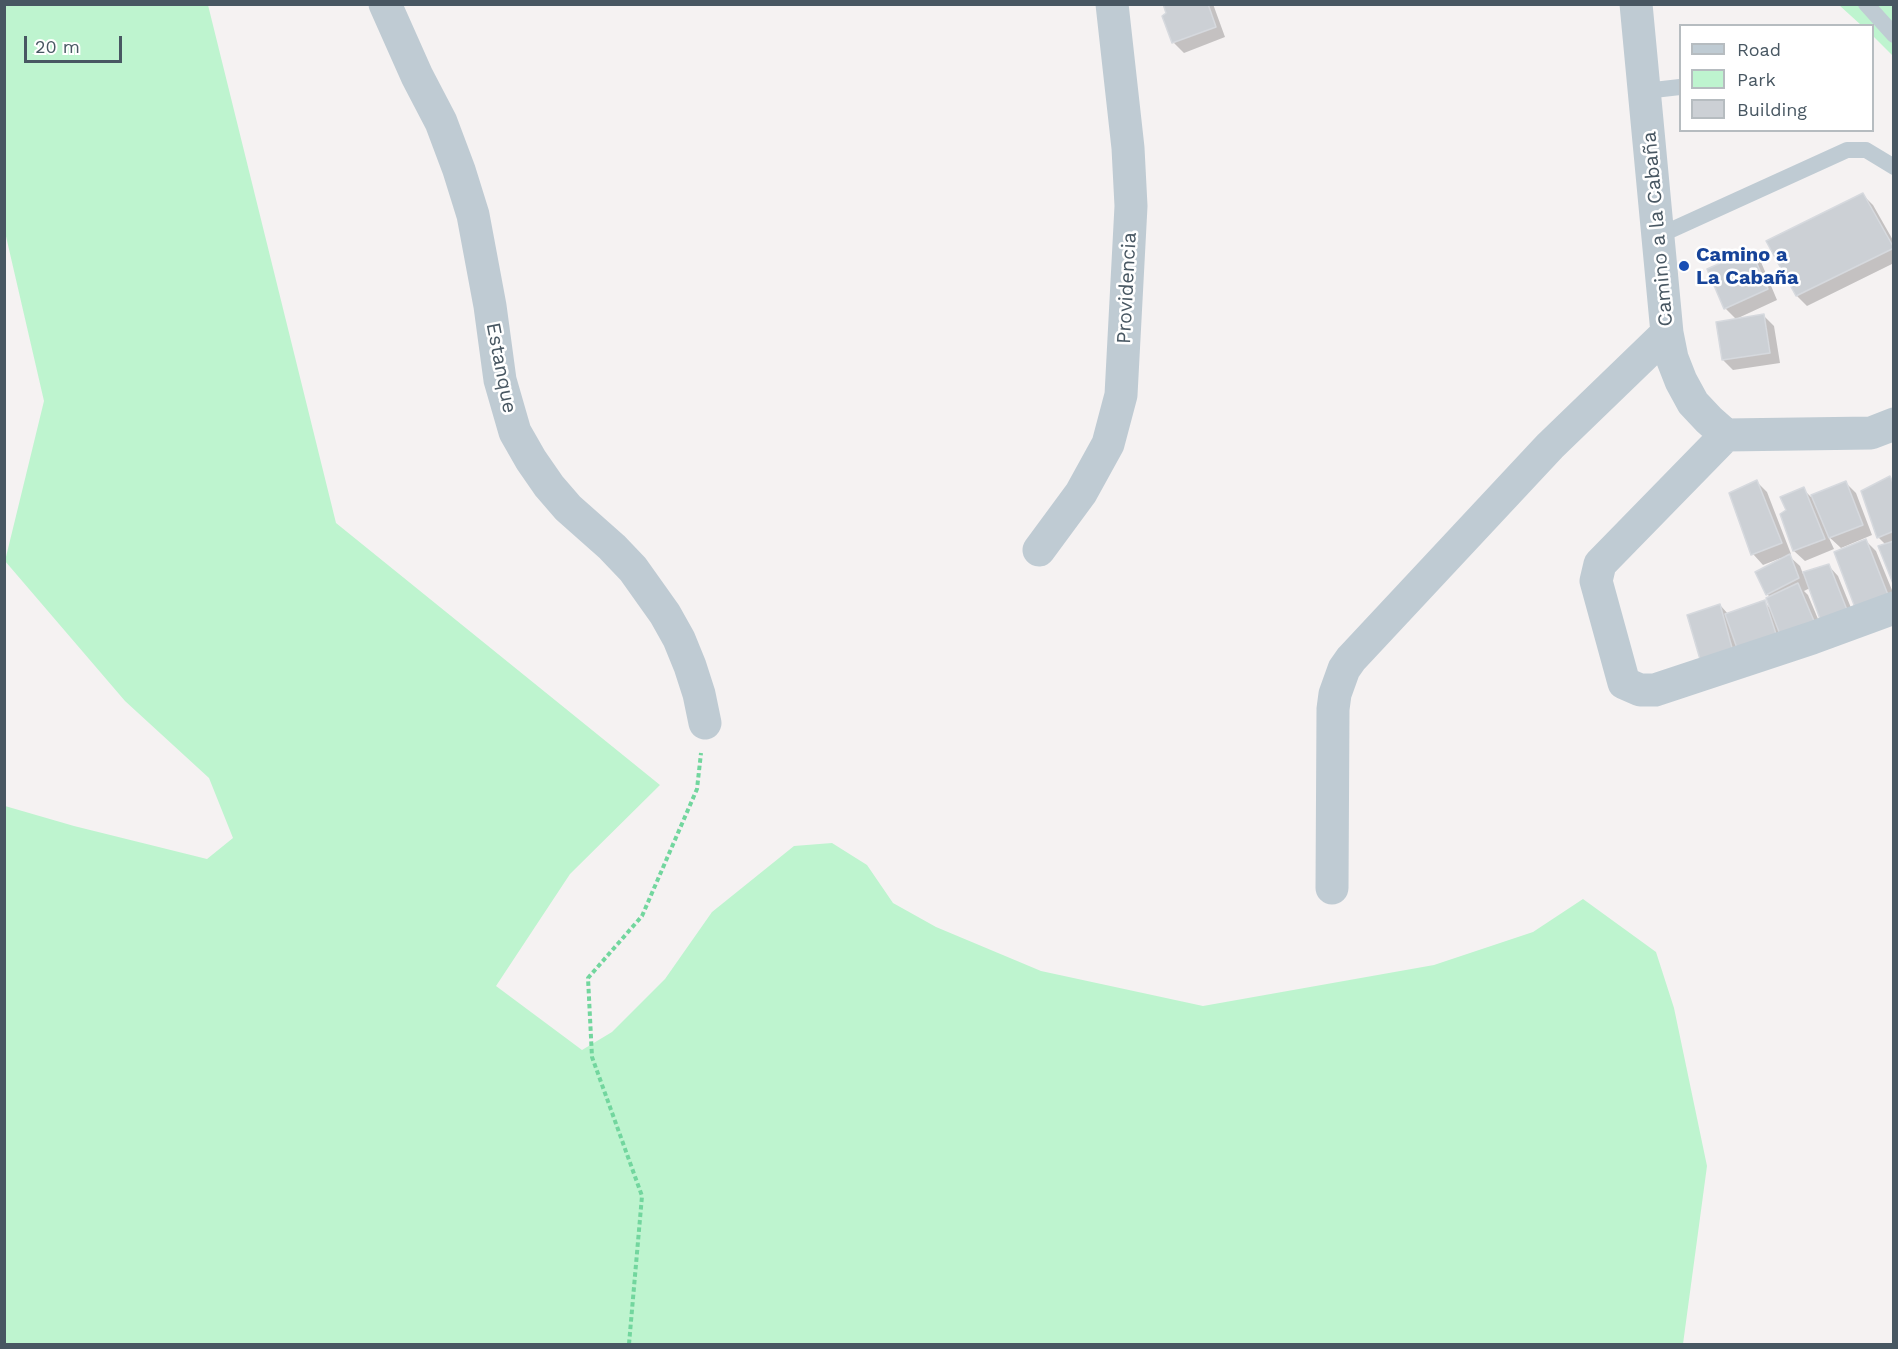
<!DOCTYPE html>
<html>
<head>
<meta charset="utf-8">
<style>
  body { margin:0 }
  #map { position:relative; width:1898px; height:1349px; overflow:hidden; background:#f5f2f2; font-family:"Work Sans",sans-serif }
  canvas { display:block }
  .frame { position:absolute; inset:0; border:6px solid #485762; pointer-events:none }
  .legend { position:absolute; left:1679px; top:24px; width:195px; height:108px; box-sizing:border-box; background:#fff; border:2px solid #b6bcc0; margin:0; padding:8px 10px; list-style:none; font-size:18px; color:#485762 }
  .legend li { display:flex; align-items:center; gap:12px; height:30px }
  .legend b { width:30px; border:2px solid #b6bcc0 }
  .scale { position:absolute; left:24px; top:36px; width:98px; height:27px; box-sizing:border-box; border:3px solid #485762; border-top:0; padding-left:8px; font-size:18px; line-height:21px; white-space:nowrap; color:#485762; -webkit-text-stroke:4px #fff; paint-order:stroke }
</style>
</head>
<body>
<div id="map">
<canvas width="1898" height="1349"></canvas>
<div class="frame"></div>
<ul class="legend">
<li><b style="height:8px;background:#bfcbd3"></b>Road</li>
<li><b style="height:16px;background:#bef4cf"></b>Park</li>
<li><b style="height:16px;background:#ccd0d5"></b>Building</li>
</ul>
<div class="scale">20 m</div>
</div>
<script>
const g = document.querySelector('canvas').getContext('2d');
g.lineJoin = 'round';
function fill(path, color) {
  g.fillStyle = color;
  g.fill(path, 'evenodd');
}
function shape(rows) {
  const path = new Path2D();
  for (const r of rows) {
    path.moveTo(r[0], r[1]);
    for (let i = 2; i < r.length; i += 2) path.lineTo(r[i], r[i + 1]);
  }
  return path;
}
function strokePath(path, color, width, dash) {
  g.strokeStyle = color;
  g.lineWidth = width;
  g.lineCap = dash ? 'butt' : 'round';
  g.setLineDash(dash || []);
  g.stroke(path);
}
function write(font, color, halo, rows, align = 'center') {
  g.font = font + ' "Work Sans",sans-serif';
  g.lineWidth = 5;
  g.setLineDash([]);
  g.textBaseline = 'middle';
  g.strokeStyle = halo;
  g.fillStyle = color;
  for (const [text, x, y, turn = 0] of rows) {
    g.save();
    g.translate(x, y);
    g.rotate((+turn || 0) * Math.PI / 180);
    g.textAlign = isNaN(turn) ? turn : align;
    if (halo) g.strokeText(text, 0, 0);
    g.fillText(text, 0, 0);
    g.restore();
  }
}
fill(shape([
  [5,4,208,5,336,523,660,785,570,874,496,986,582,1050,612,1032,665,979,712,912,794,846,832,843,867,865,893,903,936,927,1041,971,1203,1006,1434,965,1533,932,1583,899,1656,952,1674,1008,1707,1166,1683,1344,5,1344,5,806,74,826,207,859,233,838,209,778,125,701,5,561,44,401,5,232],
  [1839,5,1893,5,1893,56,1873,36,1872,26,1861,25]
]), '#bef4cf');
fill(shape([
  [1164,4,1213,4,1225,37,1184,53,1174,43,1164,17,1168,13],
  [1863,195,1873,205,1894,242,1894,263,1807,306,1797,296],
  [1751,252,1761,262,1777,300,1736,319,1726,309,1709,269],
  [1764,316,1774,326,1780,363,1733,370,1723,360],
  [1890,478,1894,481,1894,582,1886,545,1878,537],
  [1757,482,1767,492,1791,554,1788,555,1800,566,1803,574,1828,565,1838,576,1856,620,1810,588,1804,591,1808,595,1823,631,1713,675,1720,605,1729,615,1764,602,1772,610,1770,597,1767,594,1781,560,1781,558,1763,565,1753,554,1731,494],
  [1845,482,1856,493,1872,535,1841,548,1828,536,1834,549,1805,561,1794,551,1782,515,1788,511,1803,489,1811,497],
  [1866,541,1876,551,1894,595,1868,622]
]), '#0003');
const building = shape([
  [1163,4,1208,4,1216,27,1172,43,1162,16,1166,13,1163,4],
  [1863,193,1894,248,1796,296,1766,241,1863,193],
  [1751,250,1768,289,1724,309,1707,269,1751,250],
  [1764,314,1770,353,1722,360,1716,322,1764,314],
  [1890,476,1894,485,1894,531,1877,538,1861,491,1890,476],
  [1757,480,1782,543,1751,555,1729,493,1757,480],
  [1846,481,1863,525,1829,538,1811,495,1846,481],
  [1804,487,1825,539,1793,551,1780,514,1786,510,1780,497,1804,487],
  [1866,539,1890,600,1857,613,1834,552,1866,539],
  [1894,541,1894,586,1878,546,1894,541],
  [1790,554,1799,578,1766,595,1755,572,1790,554],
  [1829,564,1847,610,1820,619,1803,572,1829,564],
  [1798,583,1814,621,1781,637,1766,598,1798,583],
  [1765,600,1778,640,1739,654,1725,614,1765,600],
  [1720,604,1734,655,1702,666,1687,615,1720,604]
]);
fill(building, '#ccd0d5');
strokePath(building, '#d6d9de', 1.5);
strokePath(shape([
  [629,1344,642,1196,592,1057,588,978,642,916,697,789,701,753]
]), '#72d69e', 4, [4.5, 3]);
strokePath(shape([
  [1866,4,1894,35],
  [1645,91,1680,87],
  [1658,236,1847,150,1866,150,1894,167]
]), '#bfcbd3', 16);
strokePath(shape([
  [385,4,417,76,441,122,459,170,473,215,490,306,500,380,515,432,531,460,549,486,568,508,612,547,633,569,665,614,679,639,690,666,699,694,705,723],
  [1636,4,1667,333,1672,358,1681,381,1693,403,1709,420,1726,435],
  [1894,424,1871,433,1726,435,1600,564,1596,581,1624,683,1640,690,1655,690,1812,638,1894,608],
  [1039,550,1081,493,1108,444,1121,395,1131,206,1128,148,1112,4],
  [1332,888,1333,709,1335,694,1344,669,1351,659,1550,446,1667,333]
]), '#bfcbd3', 33);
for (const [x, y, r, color] of [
  [1684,266,6,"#1a4fb4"]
]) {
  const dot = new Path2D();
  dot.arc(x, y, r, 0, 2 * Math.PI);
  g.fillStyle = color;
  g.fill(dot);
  strokePath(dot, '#fff', 2);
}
write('20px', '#485762', '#fff', [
  ["Camino a la Cabaña",1658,229,-95],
  ["Providencia",1127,288,-87],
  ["Estanque",501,368,79]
]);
write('bold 20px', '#164399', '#fff', [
  ["Camino a",1696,255],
  ["La Cabaña",1696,278]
], 'left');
</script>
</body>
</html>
